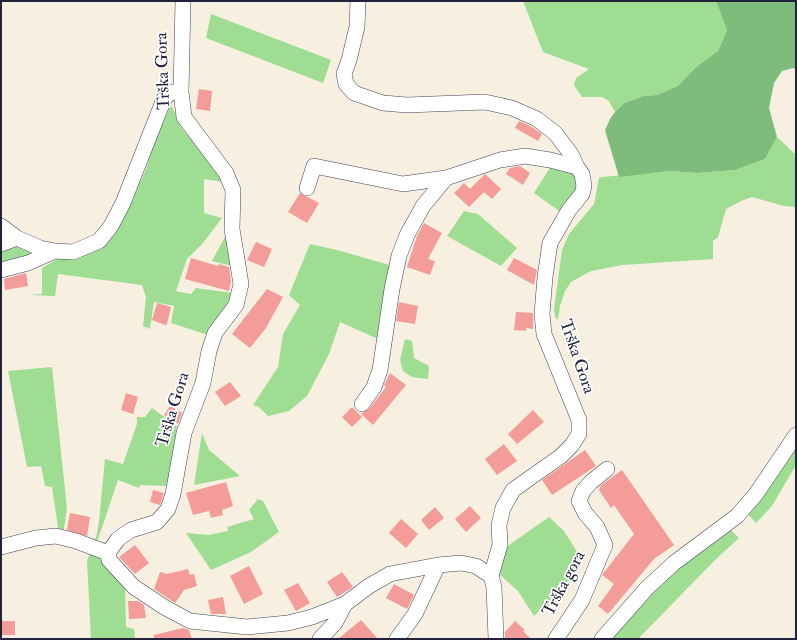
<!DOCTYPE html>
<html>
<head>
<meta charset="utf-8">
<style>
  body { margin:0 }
  #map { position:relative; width:797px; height:640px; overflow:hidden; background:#f7efe0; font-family:"IM FELL Double Pica",serif }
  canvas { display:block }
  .frame { position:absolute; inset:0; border:2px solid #22223b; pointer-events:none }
</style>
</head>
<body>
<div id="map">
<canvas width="797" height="640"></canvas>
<div class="frame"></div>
</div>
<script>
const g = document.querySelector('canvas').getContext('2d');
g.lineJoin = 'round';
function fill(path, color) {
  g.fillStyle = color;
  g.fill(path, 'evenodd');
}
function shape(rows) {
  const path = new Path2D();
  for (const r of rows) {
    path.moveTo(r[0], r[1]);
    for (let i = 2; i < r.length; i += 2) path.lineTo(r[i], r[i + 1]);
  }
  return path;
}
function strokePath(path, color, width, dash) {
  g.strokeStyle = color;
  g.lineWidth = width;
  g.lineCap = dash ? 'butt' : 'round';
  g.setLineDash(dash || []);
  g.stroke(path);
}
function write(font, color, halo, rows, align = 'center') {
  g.font = font + ' "IM FELL Double Pica",serif';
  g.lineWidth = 3.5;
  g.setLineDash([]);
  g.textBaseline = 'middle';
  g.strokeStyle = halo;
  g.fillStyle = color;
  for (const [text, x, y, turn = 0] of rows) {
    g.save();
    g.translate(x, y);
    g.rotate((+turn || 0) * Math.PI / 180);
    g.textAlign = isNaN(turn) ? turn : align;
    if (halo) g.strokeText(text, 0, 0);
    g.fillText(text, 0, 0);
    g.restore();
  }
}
fill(shape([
  [523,1,716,1,727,30,718,51,695,68,678,86,657,95,644,96,624,103,615,112,609,101,602,97,582,97,574,85,576,78,589,69,543,52],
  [211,14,331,60,323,83,206,38],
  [171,105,182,129,204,153,223,182,204,179,204,213,222,218,203,243,187,259,176,291,191,294,196,288,232,293,223,313,208,335,171,323,174,306,154,302,150,329,143,326,146,297,142,285,58,274,55,296,30,295,42,294,42,268,121,222,133,199,146,169,154,142],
  [777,137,795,154,796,207,784,206,752,197,741,201,726,209,718,237,713,241,713,259,623,265,591,271,571,282,565,291,560,306,558,320,555,317,554,309,562,250,569,234,594,204,599,178,602,177,669,171,697,173,735,170,765,159],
  [551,166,575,172,580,182,562,213,534,193],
  [464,211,478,214,517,248,501,266,447,236],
  [227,233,232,266,212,261],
  [22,244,33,249,29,258,1,265,1,249],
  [310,244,337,250,393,266,379,322,378,339,340,322,329,354,307,396,289,411,268,416,259,407,253,405,278,367,283,334,300,305,289,295],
  [405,339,412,341,414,358,429,366,428,379,412,377,403,371,400,360],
  [52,367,67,509,63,534,59,534,52,487,45,486,41,466,27,467,8,371],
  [152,408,177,426,167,486,140,485,139,488,118,480,96,545,90,541,96,538,99,522,105,459,123,464,137,424,137,417,145,417],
  [202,433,209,450,240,476,194,485],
  [796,439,796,465,772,506,756,523,747,513],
  [258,499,263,501,279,532,251,552,211,570,186,533,209,535,228,531,227,527,254,519,249,510],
  [549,517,564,531,581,558,560,602,542,608,534,616,518,591,500,575,502,550],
  [728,529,732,531,739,538,715,560,638,639,606,639,665,574],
  [90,553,97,553,125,585,126,627,134,629,135,638,91,639,87,561]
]), '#9edd92');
fill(shape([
  [716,1,796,1,796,69,793,68,782,71,774,83,769,108,777,137,765,159,735,170,697,173,669,171,619,177,605,130,610,119,615,112,624,103,644,96,657,95,678,86,695,68,718,51,727,30]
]), '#7ebc7c');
fill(shape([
  [199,89,212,91,210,111,196,109],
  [519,121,532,127,542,134,538,141,515,128],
  [520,166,530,173,523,185,506,174,510,168],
  [485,174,501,189,492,199,484,192,469,207,454,193,464,183,470,189],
  [300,193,319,203,307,223,288,212],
  [424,223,442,233,428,259,435,261,430,275,407,267,417,236],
  [256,242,272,249,264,267,247,260],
  [191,258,218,266,219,264,229,267,231,281,229,291,185,279],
  [514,258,537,270,534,285,507,270],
  [26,273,28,286,5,290,4,279],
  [267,289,283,297,266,328,250,348,232,334],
  [399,302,418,306,415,324,396,321],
  [157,303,171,307,167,324,165,325,152,320],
  [516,312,533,313,533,329,526,328,526,331,514,330],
  [390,373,406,385,373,425,361,414,369,409,386,387,384,385],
  [230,382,241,396,225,406,215,392],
  [126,393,138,397,133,414,121,410],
  [170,406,182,413,178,424,164,415],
  [352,407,362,417,352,427,342,417],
  [533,410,544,422,517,444,508,434],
  [504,444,517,461,497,475,485,459],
  [585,450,596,466,552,495,542,480],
  [622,470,674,545,654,559,608,614,598,606,614,584,602,575,634,534,614,505,611,508,599,490,601,485],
  [226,482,233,506,222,510,223,515,211,518,209,511,193,515,186,493],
  [153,490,164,493,160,505,150,502],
  [470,506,481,518,466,532,455,519],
  [435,507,444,518,429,530,421,520],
  [70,513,90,517,87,536,67,530],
  [401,519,418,534,406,548,389,533],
  [135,545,149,563,135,574,119,557],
  [249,566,263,594,244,604,230,576],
  [188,569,190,575,194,574,197,586,184,590,175,603,154,589,160,572,167,574],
  [342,572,353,587,337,597,327,582],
  [298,583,310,603,296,611,284,590],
  [394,584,414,595,407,609,386,598],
  [223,597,226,614,211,614,208,600],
  [128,601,138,601,144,605,146,618,129,619],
  [361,620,378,639,338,639],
  [1,621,15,621,15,635,1,635],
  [515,621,525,630,523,631,531,639,505,639,505,632],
  [183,628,189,630,192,639,154,639,154,635]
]), '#f39c99');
const minor = shape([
  [183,1,181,92,184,117,226,173,233,190,232,229,241,284,236,305,215,333,209,351,203,383,184,433,173,494,168,509,157,522,131,530,118,539,108,553,109,560,134,587,164,607,190,621,247,627,288,623,312,617,345,604,369,586,390,574,438,565,461,563,476,566,491,576,494,587,496,639],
  [358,1,357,27,349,60,344,74,346,84,354,93,383,103,407,105,485,102,512,108,537,119,555,133,571,154,577,167],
  [307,188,314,166,403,184,446,178,500,160,525,156,550,160,577,167,582,174,584,186,582,194,569,210,550,243,545,277,542,314,544,334,579,420,579,434,572,445,561,456,513,490,503,508,499,525,500,545,491,576],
  [1,226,17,238,40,248,55,251,73,252,99,241,111,226,123,203,164,99,171,92,181,92],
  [1,244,17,238],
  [1,270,28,263,55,251],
  [362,404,374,387,380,370,392,289,399,256,407,235,423,206,446,178],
  [1,547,36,538,56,536,76,541,108,553],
  [320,639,335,623,345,604],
  [397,639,415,614,438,565],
  [556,639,582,600,605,545,597,527,585,513,579,501,583,491,591,482,607,469],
  [602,639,647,588,674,563,737,516,756,494,796,435]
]);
strokePath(minor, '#424154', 16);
strokePath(minor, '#fff', 15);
write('17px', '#22223b', '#fff', [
  ["Trška Gora",164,71,-92],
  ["Trška Gora",576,357,71],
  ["Trška Gora",174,410,-73],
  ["Trška gora",565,584,-62]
]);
</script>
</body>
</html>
